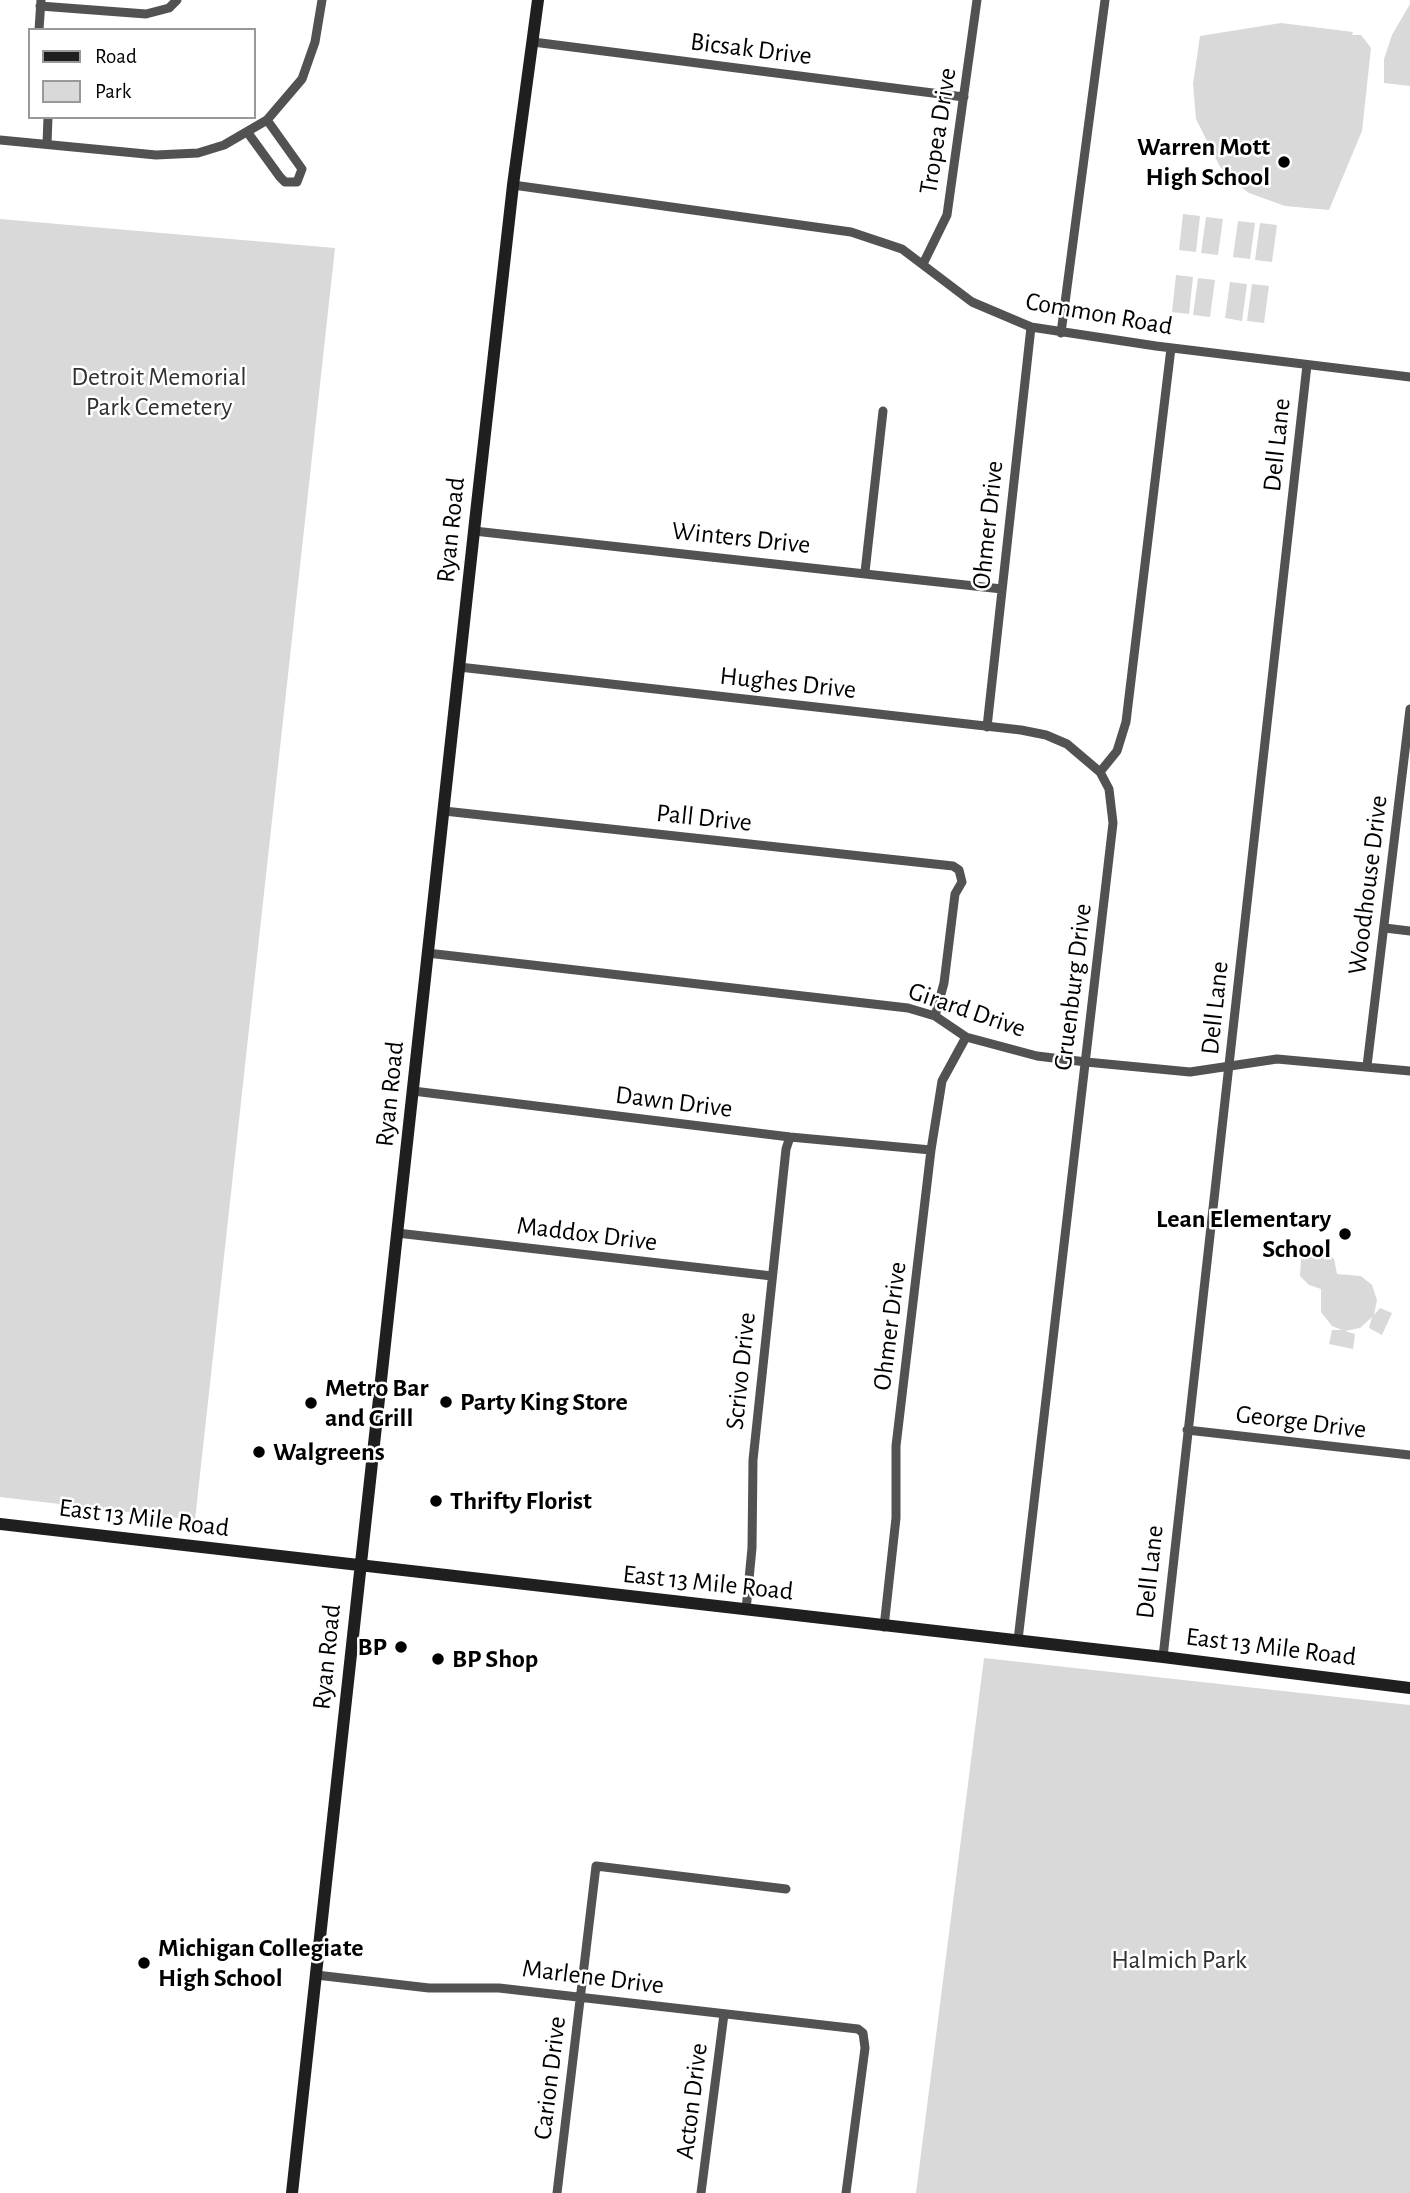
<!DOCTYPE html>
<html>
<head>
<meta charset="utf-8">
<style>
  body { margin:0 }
  #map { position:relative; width:1410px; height:2193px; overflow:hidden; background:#fff; font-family:"Alegreya Sans",sans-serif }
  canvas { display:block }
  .legend { position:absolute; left:28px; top:28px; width:228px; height:91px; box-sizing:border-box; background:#fff; border:2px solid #999; margin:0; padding:9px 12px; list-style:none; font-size:21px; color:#000 }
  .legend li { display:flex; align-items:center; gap:14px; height:35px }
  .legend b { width:35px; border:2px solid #999 }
</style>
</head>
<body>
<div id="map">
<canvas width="1410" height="2193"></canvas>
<ul class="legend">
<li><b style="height:9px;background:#1f1f1f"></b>Road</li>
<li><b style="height:19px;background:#d9d9d9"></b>Park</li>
</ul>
</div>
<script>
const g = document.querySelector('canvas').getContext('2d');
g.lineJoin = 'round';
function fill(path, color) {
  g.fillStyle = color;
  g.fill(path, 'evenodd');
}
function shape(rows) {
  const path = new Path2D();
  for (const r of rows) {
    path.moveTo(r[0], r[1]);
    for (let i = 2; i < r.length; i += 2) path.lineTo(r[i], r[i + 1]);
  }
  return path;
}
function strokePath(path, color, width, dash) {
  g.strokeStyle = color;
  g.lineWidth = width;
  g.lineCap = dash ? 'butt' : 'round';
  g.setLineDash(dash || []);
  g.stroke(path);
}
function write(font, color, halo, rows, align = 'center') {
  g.font = font + ' "Alegreya Sans",sans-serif';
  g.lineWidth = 5;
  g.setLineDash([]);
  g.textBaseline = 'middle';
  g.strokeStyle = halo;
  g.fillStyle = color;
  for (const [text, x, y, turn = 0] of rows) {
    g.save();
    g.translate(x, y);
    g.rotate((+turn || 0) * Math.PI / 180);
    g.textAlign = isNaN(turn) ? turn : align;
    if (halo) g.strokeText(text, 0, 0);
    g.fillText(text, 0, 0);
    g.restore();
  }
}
fill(shape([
  [1410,4,1410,86,1384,83,1384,59,1392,35],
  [1281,23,1353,32,1352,35,1361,35,1371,48,1362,131,1329,210,1285,206,1249,193,1229,178,1219,165,1196,119,1193,84,1200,36],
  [1183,214,1200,216,1196,252,1179,250],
  [1206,217,1223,219,1218,255,1201,253],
  [0,219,335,248,195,1520,0,1497],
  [1238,221,1255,223,1250,259,1233,257],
  [1260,223,1277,225,1272,262,1255,260],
  [1176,275,1193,277,1189,314,1172,312],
  [1198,278,1215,280,1210,317,1193,315],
  [1230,282,1247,284,1242,321,1225,318],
  [1252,284,1269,286,1264,323,1247,321],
  [1314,1250,1328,1253,1334,1259,1337,1274,1361,1276,1372,1285,1377,1300,1374,1315,1380,1308,1392,1313,1382,1335,1369,1328,1372,1317,1360,1328,1345,1331,1355,1334,1353,1349,1329,1344,1332,1330,1342,1330,1332,1326,1321,1312,1321,1289,1309,1285,1300,1276,1301,1259,1308,1251],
  [984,1658,1410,1705,1410,2193,916,2193]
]), '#d9d9d9');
strokePath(shape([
  [40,6,146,14,169,8,177,0],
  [39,30,41,0],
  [533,42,964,97],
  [248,133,280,177,285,182,297,182,302,169,267,120],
  [0,140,156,155,198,153,224,145,267,120,302,79,315,42,322,0],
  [47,144,48,117],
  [513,185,851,232,902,249,972,302,1031,327,1156,346,1410,377],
  [923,264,947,215,977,0],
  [1061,333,1105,0],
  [474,531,1002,589],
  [865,572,883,411],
  [459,667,1021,730,1046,735,1067,744,1100,772,1109,789,1113,823,1018,1640],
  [987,727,1031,327],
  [1100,772,1117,751,1126,722,1171,348],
  [444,811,953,866,959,870,962,882,955,894,944,983,935,1016],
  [1385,928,1410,931],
  [427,953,908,1008,935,1016,966,1037,1037,1056,1086,1062,1190,1072,1277,1059,1410,1071],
  [1367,1066,1410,709],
  [413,1091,790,1137,931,1150],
  [397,1233,772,1276],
  [1187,1430,1410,1455],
  [746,1610,752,1548,753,1460,786,1149,790,1137],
  [884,1627,896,1518,896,1446,931,1150,942,1081,966,1037],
  [1163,1657,1307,365],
  [316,1975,429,1988,499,1988,858,2029,863,2033,865,2048,846,2193],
  [557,2193,596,1866,786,1889],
  [701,2193,724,2014]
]), '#525252', 9);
strokePath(shape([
  [0,1524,1163,1657,1410,1688],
  [292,2193,475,522,513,185,538,0]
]), '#1f1f1f', 12);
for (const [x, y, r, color] of [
  [1284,162,7,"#000"],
  [1345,1234,7,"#000"],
  [446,1402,7,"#000"],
  [311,1403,7,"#000"],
  [259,1452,7,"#000"],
  [436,1501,7,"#000"],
  [401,1647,7,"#000"],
  [438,1659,7,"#000"],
  [144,1963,7,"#000"]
]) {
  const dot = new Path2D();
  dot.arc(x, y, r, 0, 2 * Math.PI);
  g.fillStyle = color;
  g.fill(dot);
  strokePath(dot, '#fff', 2.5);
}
write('26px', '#000', '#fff', [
  ["Bicsak Drive",751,49,7],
  ["Tropea Drive",938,131,-81],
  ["Common Road",1099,314,10],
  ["Dell Lane",1277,445,-84],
  ["Ohmer Drive",988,525,-84],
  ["Ryan Road",451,530,-84],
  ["Winters Drive",741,538,6],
  ["Hughes Drive",788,683,6],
  ["Pall Drive",704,818,6],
  ["Woodhouse Drive",1368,885,-83],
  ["Gruenburg Drive",1073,987,-83],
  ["Dell Lane",1215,1008,-84],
  ["Girard Drive",967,1010,19],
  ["Ryan Road",390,1094,-84],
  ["Dawn Drive",674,1102,7],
  ["Maddox Drive",587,1234,7],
  ["Ohmer Drive",890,1326,-83],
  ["Scrivo Drive",741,1371,-84],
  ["George Drive",1301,1422,7],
  ["East 13 Mile Road",144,1518,7],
  ["Dell Lane",1150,1572,-84],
  ["East 13 Mile Road",708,1583,6],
  ["East 13 Mile Road",1271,1647,7],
  ["Ryan Road",327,1657,-84],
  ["Marlene Drive",593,1977,7],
  ["Carion Drive",550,2078,-83],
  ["Acton Drive",692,2101,-83]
]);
write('bold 26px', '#000', '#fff', [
  ["Warren Mott",1270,147,"right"],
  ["High School",1270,177,"right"],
  ["Lean Elementary",1331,1219,"right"],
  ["School",1331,1249,"right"],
  ["Metro Bar",325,1388],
  ["and Grill",325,1418],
  ["Party King Store",460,1402],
  ["Walgreens",273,1452],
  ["Thrifty Florist",450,1501],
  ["BP",387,1647,"right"],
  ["BP Shop",452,1659],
  ["Michigan Collegiate",158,1948],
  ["High School",158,1978]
], 'left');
write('26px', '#303030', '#fff', [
  ["Detroit Memorial",159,377],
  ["Park Cemetery",159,407],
  ["Halmich Park",1179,1960]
]);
</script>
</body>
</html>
